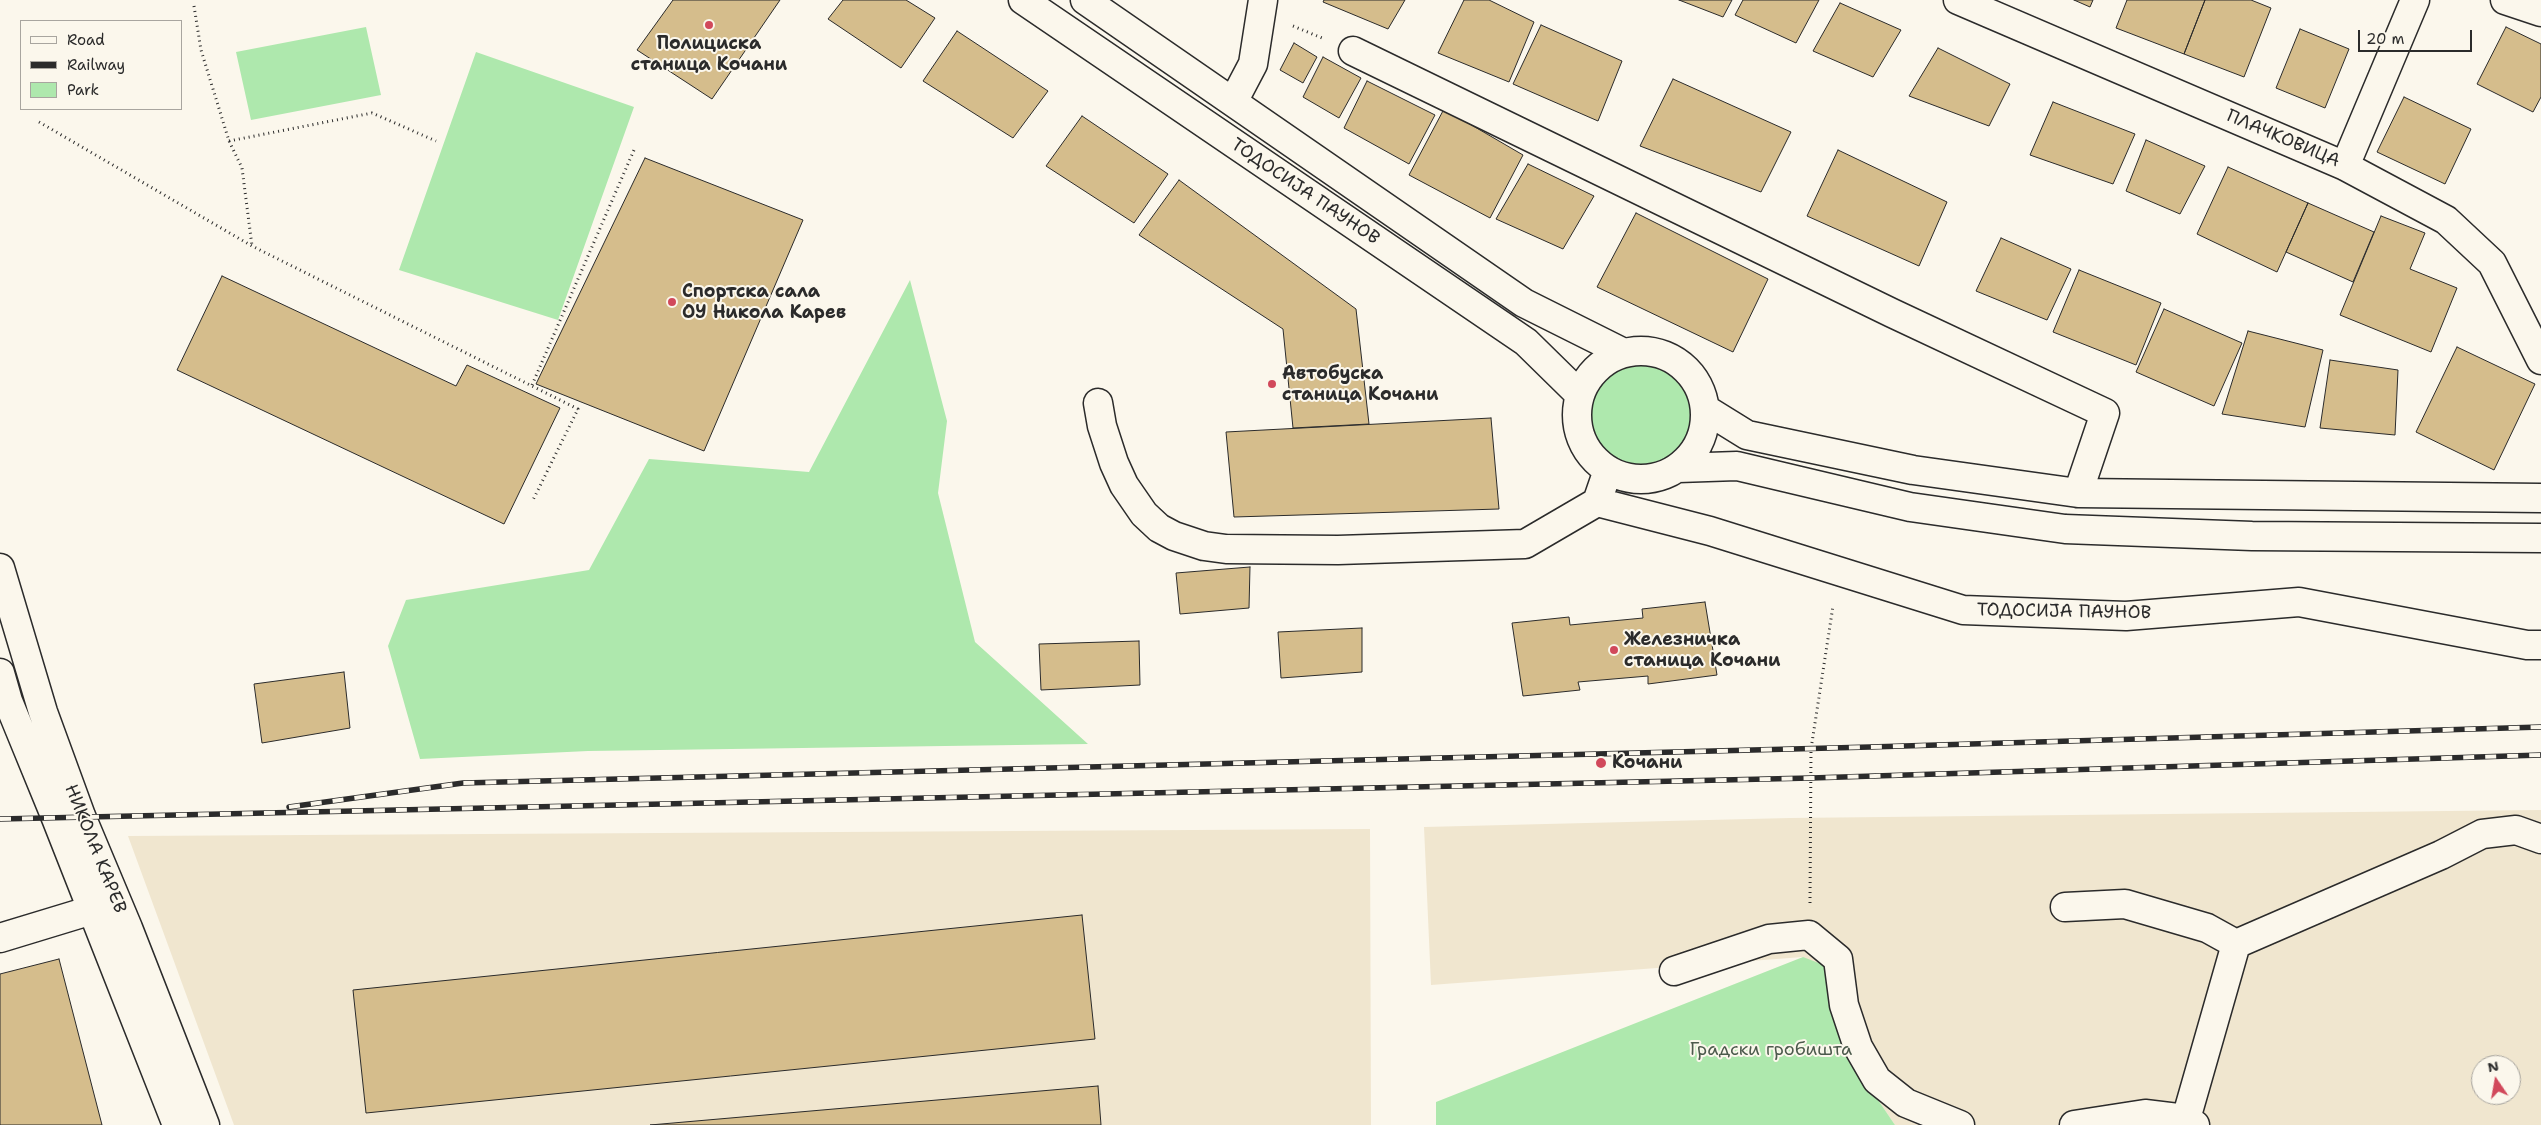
<!DOCTYPE html>
<html>
<head>
<meta charset="utf-8">
<style>
  body { margin:0 }
  #map { position:relative; width:2541px; height:1125px; overflow:hidden; background:#fbf7ec; font-family:"Shantell Sans",sans-serif }
  canvas { display:block }
  .legend { position:absolute; left:20px; top:20px; width:162px; height:90px; box-sizing:border-box; background:#fbf7ec; border:1px solid #a8a59f; margin:0; padding:6px 9px; list-style:none; font-size:15px; color:#2b2b2b }
  .legend li { display:flex; align-items:center; gap:10px; height:25px }
  .legend b { width:25px; border:1px solid #a8a59f }
  .north { position:absolute; left:2471px; top:1055px; width:50px; height:50px; box-sizing:border-box; background:#fbf7ec; border:1px solid #a8a59f; border-radius:50%; rotate:348deg; font-size:14px; font-weight:700; line-height:20px; text-align:center; color:#2b2b2b }
  .north::after { content:''; display:block; margin:auto; width:18px; height:22px; background:#d1495b; clip-path:polygon(50% 0,100% 100%,50% 72%,0 100%) }
  .scale { position:absolute; left:2358px; top:30px; width:114px; height:22px; box-sizing:border-box; border:2px solid #2b2b2b; border-top:0; padding-left:6px; font-size:15px; line-height:18px; white-space:nowrap; color:#2b2b2b; -webkit-text-stroke:4px #fbf7ec; paint-order:stroke }
</style>
</head>
<body>
<div id="map">
<canvas width="2541" height="1125"></canvas>
<ul class="legend">
<li><b style="height:6px;background:#fbf7ec"></b>Road</li>
<li><b style="height:6px;background:#2b2b2b"></b>Railway</li>
<li><b style="height:14px;background:#aee8ad"></b>Park</li>
</ul>
<div class="north">N</div>
<div class="scale">20 m</div>
</div>
<script>
const g = document.querySelector('canvas').getContext('2d');
g.lineJoin = 'round';
function fill(path, color) {
  g.fillStyle = color;
  g.fill(path, 'evenodd');
}
function shape(rows) {
  const path = new Path2D();
  for (const r of rows) {
    if (r.length === 3) {
      path.moveTo(r[0] + r[2], r[1]);
      path.arc(r[0], r[1], r[2], 0, 2 * Math.PI);
      continue;
    }
    path.moveTo(r[0], r[1]);
    for (let i = 2; i < r.length; i += 2) path.lineTo(r[i], r[i + 1]);
  }
  return path;
}
function strokePath(path, color, width, dash) {
  g.strokeStyle = color;
  g.lineWidth = width;
  g.lineCap = dash ? 'butt' : 'round';
  g.setLineDash(dash || []);
  g.stroke(path);
}
function write(font, color, halo, rows, align = 'center') {
  g.font = font + ' "Shantell Sans",sans-serif';
  g.lineWidth = 4;
  g.setLineDash([]);
  g.textBaseline = 'middle';
  g.strokeStyle = halo;
  g.fillStyle = color;
  for (const [text, x, y, turn = 0] of rows) {
    g.save();
    g.translate(x, y);
    g.rotate((+turn || 0) * Math.PI / 180);
    g.textAlign = isNaN(turn) ? turn : align;
    if (halo) g.strokeText(text, 0, 0);
    g.fillText(text, 0, 0);
    g.restore();
  }
}
fill(shape([
  [2541,810,2541,1125,1895,1125,1855,1066,1803,957,1431,985,1424,827,1790,818],
  [2481,1065,2511,1065,2511,1095,2481,1095],
  [1370,829,1371,1125,234,1125,128,836]
]), '#f0e6cf');
fill(shape([
  [366,27,381,95,251,120,236,52],
  [476,52,634,107,558,320,399,270],
  [910,280,947,421,938,493,975,642,1088,744,588,751,420,759,388,646,406,600,589,570,649,459,809,472],
  [1640,415,57],
  [1803,957,1829,967,1855,1066,1895,1125,1436,1125,1436,1102]
]), '#aee8ad');
const building = shape([
  [673,0,780,0,712,99,637,50,673,0],
  [843,0,906,0,935,18,901,68,828,19,843,0],
  [1324,0,1405,0,1388,29,1323,2,1324,0],
  [1464,0,1489,0,1534,22,1509,82,1438,53,1464,0],
  [1679,0,1732,0,1723,17,1679,0],
  [1743,0,1819,0,1796,43,1735,15,1743,0],
  [2074,0,2093,0,2090,7,2074,0],
  [2127,0,2205,0,2184,54,2116,28,2127,0],
  [2205,0,2251,0,2271,8,2244,77,2184,54,2205,0],
  [1840,3,1901,30,1873,77,1813,51,1840,3],
  [1541,25,1622,61,1598,121,1513,84,1541,25],
  [2506,27,2541,44,2541,97,2533,112,2477,84,2506,27],
  [2300,29,2349,49,2325,108,2276,88,2300,29],
  [957,31,1048,91,1013,138,923,81,957,31],
  [1294,43,1317,57,1303,83,1280,70,1294,43],
  [1938,48,2010,84,1989,126,1909,96,1938,48],
  [1323,57,1361,78,1339,118,1303,97,1323,57],
  [1673,79,1791,132,1761,192,1640,146,1673,79],
  [1367,81,1435,115,1409,164,1344,128,1367,81],
  [2404,97,2471,129,2445,184,2377,152,2404,97],
  [2053,102,2135,134,2113,184,2030,155,2053,102],
  [1444,109,1523,155,1490,218,1409,175,1444,109],
  [1082,116,1168,174,1134,223,1046,166,1082,116],
  [2146,140,2205,166,2180,214,2126,191,2146,140],
  [1838,150,1947,202,1919,266,1807,216,1838,150],
  [645,158,803,220,704,451,536,384,645,158],
  [1528,164,1594,196,1563,249,1496,219,1528,164],
  [2228,167,2308,203,2277,272,2197,234,2228,167],
  [1179,180,1356,309,1369,424,1293,428,1283,329,1139,235,1179,180],
  [2308,203,2374,232,2353,282,2286,252,2308,203],
  [1636,213,1768,279,1733,352,1597,287,1636,213],
  [2381,216,2425,233,2410,269,2457,288,2431,352,2340,315,2381,216],
  [2001,238,2071,269,2047,320,1976,291,2001,238],
  [2079,270,2161,303,2136,365,2053,332,2079,270],
  [222,276,456,386,467,365,560,408,504,524,177,370,222,276],
  [2164,309,2242,343,2214,406,2136,372,2164,309],
  [2248,331,2323,350,2305,427,2222,414,2248,331],
  [2457,347,2535,384,2494,470,2416,432,2457,347],
  [2330,360,2398,370,2395,435,2320,428,2330,360],
  [1491,418,1499,509,1234,517,1226,432,1491,418],
  [1250,567,1249,608,1180,614,1176,573,1250,567],
  [1705,602,1717,675,1648,684,1648,676,1578,682,1580,690,1523,696,1512,623,1569,617,1570,625,1643,618,1642,609,1705,602],
  [1362,628,1362,672,1281,678,1278,632,1362,628],
  [1139,641,1140,685,1041,690,1039,644,1139,641],
  [344,672,350,728,262,743,254,684,344,672],
  [1082,915,1095,1039,366,1113,353,990,1082,915],
  [59,959,102,1125,0,1125,0,974,59,959],
  [1098,1086,1101,1125,650,1125,1098,1086]
]);
fill(building, '#d5bd8c');
strokePath(building, '#2b2b2b', 1);
const minor = shape([
  [1023,0,1526,342,1579,394],
  [1085,0,1524,303,1624,353],
  [1958,0,2345,166,2446,220,2492,263,2541,360],
  [2505,0,2541,12],
  [1353,51,1892,313,2105,413,2078,493],
  [1233,102,1253,64,1263,0],
  [2345,166,2415,0],
  [1641,415,64],
  [1098,403,1102,426,1114,463,1124,485,1144,514,1159,528,1174,536,1204,546,1226,549,1338,550,1525,544,1597,502,1608,470],
  [1705,409,1747,435,1913,470,2078,493,2541,498],
  [1678,468,1737,466,1910,507,2065,529,2252,536,2541,538],
  [1597,502,1710,531,1963,610,2126,616,2299,602,2527,645,2541,645],
  [2065,907,2125,904,2207,928,2236,944,2441,855,2482,834,2516,830,2541,839],
  [0,938,92,910],
  [1674,971,1769,939,1809,935,1838,959,1844,1005,1858,1047,1877,1080,1906,1103,1960,1125],
  [2186,1119,2236,944],
  [2074,1125,2145,1114,2186,1119,2195,1125]
]);
const major = shape([
  [0,568,43,712,81,816,128,928,205,1125],
  [0,673,8,701,56,818,177,1125]
]);
strokePath(minor, '#2b2b2b', 31);
strokePath(major, '#2b2b2b', 31);
strokePath(shape([
  [194,6,201,50,229,141,242,168,252,246],
  [1293,26,1322,38],
  [39,122,252,246,578,409,533,500],
  [229,141,372,113,436,141],
  [532,385,634,150],
  [1810,903,1811,749,1833,606]
]), '#2b2b2b', 3, [1, 4]);
strokePath(minor, '#fbf7ec', 28);
strokePath(major, '#fbf7ec', 28);
const rail = shape([
  [289,807,463,783,1870,747,2541,727],
  [0,819,1811,778,2541,755]
]);
strokePath(rail, '#2b2b2b', 5.5);
strokePath(rail, '#fbf7ec', 4, [11]);
for (const [x, y, r, color] of [
  [709,25,5,"#d1495b"],
  [672,302,5,"#d1495b"],
  [1272,384,5,"#d1495b"],
  [1614,650,5,"#d1495b"],
  [1601,763,6,"#d1495b"]
]) {
  const dot = new Path2D();
  dot.arc(x, y, r, 0, 2 * Math.PI);
  g.fillStyle = color;
  g.fill(dot);
  strokePath(dot, '#fbf7ec', 2);
}
write('bold 18px', '#2b2b2b', '#fbf7ec', [
  ["Полициска",709,44,"center"],
  ["станица Кочани",709,65,"center"],
  ["Спортска сала",682,292],
  ["ОУ Никола Карев",682,313],
  ["Автобуска",1282,374],
  ["станица Кочани",1282,395],
  ["Железничка",1624,640],
  ["станица Кочани",1624,661],
  ["Кочани",1612,763]
], 'left');
write('18px', '#2b2b2b', '#fbf7ec', [
  ["ПЛАЧКОВИЦА",2283,139,23],
  ["ТОДОСИЈА ПАУНОВ",1305,192,34],
  ["ТОДОСИЈА ПАУНОВ",2064,612,1],
  ["НИКОЛА КАРЕВ",95,849,68]
]);
write('18px', '#4c5a4c', '#fbf7ec', [
  ["Градски гробишта",1771,1050]
]);
</script>
</body>
</html>
